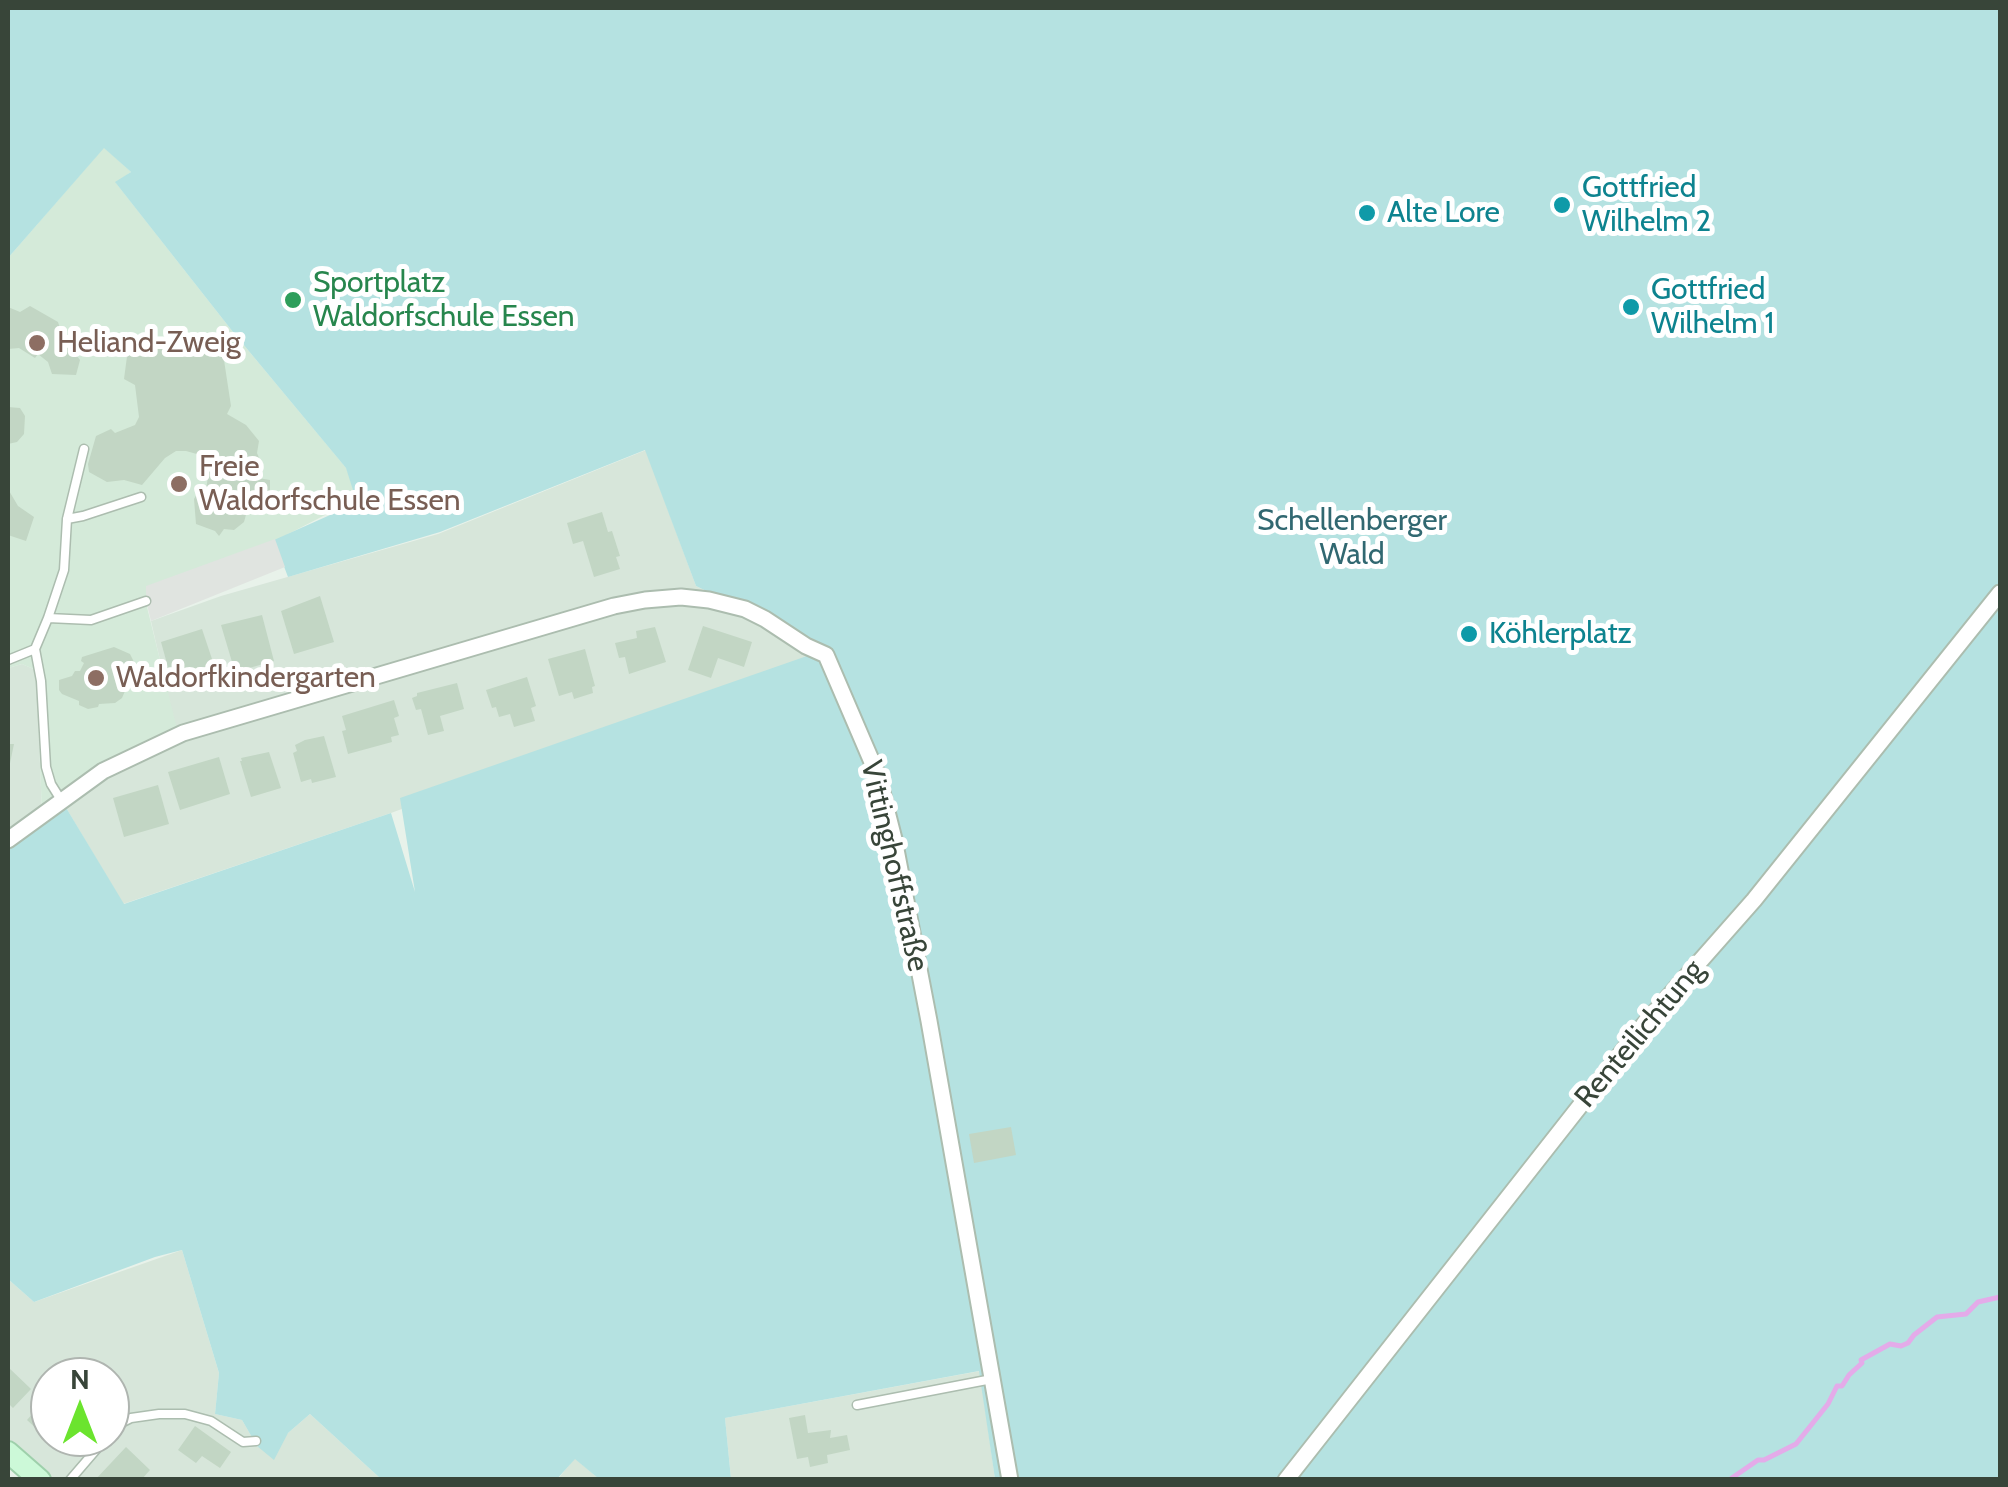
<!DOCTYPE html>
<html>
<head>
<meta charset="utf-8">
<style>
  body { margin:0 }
  #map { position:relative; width:2008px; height:1487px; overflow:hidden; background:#e8f2ea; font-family:Cabin,sans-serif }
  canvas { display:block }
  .frame { position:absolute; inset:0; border:10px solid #384539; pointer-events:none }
  .north { position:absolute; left:30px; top:1357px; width:100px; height:100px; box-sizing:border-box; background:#fff; border:2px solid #afb5b0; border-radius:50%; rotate:0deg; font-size:28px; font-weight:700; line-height:40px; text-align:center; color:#384539 }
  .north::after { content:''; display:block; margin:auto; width:35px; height:45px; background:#6be42e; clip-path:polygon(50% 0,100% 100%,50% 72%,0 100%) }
</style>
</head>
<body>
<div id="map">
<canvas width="2008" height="1487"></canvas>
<div class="frame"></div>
<div class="north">N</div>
</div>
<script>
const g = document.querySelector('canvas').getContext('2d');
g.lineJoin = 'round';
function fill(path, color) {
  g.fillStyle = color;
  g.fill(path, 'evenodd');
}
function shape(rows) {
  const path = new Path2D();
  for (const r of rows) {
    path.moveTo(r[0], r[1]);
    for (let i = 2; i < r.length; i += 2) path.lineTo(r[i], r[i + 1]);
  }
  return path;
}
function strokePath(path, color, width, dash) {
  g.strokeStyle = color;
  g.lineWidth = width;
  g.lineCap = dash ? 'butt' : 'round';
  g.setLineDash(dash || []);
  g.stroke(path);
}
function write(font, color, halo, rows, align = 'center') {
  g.font = font + ' Cabin,sans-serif';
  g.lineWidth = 10;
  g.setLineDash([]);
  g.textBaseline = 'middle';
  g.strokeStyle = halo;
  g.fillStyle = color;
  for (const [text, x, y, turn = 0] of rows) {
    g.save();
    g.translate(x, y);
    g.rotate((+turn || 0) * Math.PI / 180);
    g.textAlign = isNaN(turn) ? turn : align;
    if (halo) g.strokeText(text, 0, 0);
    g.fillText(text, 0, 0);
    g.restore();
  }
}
fill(shape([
  [646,450,696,586,828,650,391,813,123,904,62,801,174,721,151,621,221,596,438,534],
  [22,664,36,670,42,811,8,837,8,668],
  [182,1250,219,1373,215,1414,242,1420,257,1446,288,1433,310,1414,381,1479,52,1479,8,1441,8,1279,34,1302],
  [50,1377,110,1377,110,1437,50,1437],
  [980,1371,995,1479,731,1479,725,1418],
  [575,1458,599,1479,557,1480]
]), '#d7e6da');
fill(shape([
  [104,147,131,172,116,183,233,332,347,469,356,499,147,607,178,733,42,811,36,670,22,664,8,668,8,258]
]), '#d4ead9');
fill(shape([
  [8,8,2000,8,2000,1479,995,1479,979,1371,725,1418,731,1479,599,1479,575,1459,557,1479,381,1479,310,1414,288,1433,274,1460,257,1446,242,1420,215,1414,219,1373,182,1250,155,1257,34,1302,8,1279,8,843,62,801,124,904,391,813,415,892,400,798,827,649,696,586,645,450,440,532,288,577,274,540,357,503,346,468,233,332,115,182,131,172,104,148,8,258]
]), '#b5e2e1');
fill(shape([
  [275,539,285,567,151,621,146,601,146,586]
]), '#e0e4e0');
strokePath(shape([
  [1729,1480,1758,1460,1764,1460,1796,1444,1828,1404,1837,1386,1842,1386,1849,1375,1862,1363,1861,1360,1890,1344,1901,1346,1908,1343,1914,1335,1937,1317,1966,1314,1978,1302,2000,1297]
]), '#e4abe9', 5);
fill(shape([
  [30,306,58,322,63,338,80,360,76,375,52,374,48,362,38,354,35,358,19,348,8,349,8,307,20,312],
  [190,338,222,347,231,406,227,414,246,425,259,441,257,453,262,465,258,478,270,480,270,498,255,498,247,511,244,522,234,530,224,529,219,536,215,531,196,524,194,499,200,489,206,490,209,470,204,456,186,451,176,451,165,458,142,485,124,480,107,482,89,472,88,464,96,436,111,429,115,433,135,425,139,417,135,385,124,379,128,349],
  [8,407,20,408,25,416,24,434,17,442,8,444],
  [8,489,18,506,34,517,26,541,8,535],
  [602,512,608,532,612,531,620,556,616,557,620,569,594,577,583,541,573,544,567,523],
  [320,596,334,642,294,654,281,611],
  [262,615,274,661,235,672,221,625],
  [703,626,752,642,744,667,718,658,711,678,688,670],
  [655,627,666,662,629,674,625,657,619,658,615,643,637,638,636,631],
  [202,629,218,677,174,689,161,642],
  [114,647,130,654,134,662,128,680,131,682,128,691,125,691,122,698,115,703,99,704,98,707,88,709,79,705,79,701,62,694,59,690,59,680,72,676,75,671,80,671,84,663,81,661,82,657],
  [585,649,595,686,592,687,593,693,574,699,572,692,559,696,548,659],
  [527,677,536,706,531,708,535,721,514,727,510,714,499,717,496,707,492,708,486,690],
  [457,683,464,709,440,716,444,731,428,735,421,709,416,710,412,698,417,696,417,693],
  [394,700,399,716,394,718,399,735,391,737,392,742,348,754,342,731,346,730,342,716],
  [324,736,336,777,312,783,311,779,301,782,293,753,297,751,295,745,305,740],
  [8,744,14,744,9,768,8,767],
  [269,752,281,788,251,797,240,761,242,761,241,758],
  [219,757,230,794,180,810,168,772],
  [158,785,169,824,124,837,113,798],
  [1011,1127,1016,1155,974,1163,969,1134],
  [8,1367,31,1389,13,1408,8,1403],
  [50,1394,50,1437,59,1437,53,1444,27,1420],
  [805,1415,808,1433,831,1430,830,1438,847,1435,850,1450,827,1455,828,1463,810,1467,808,1457,797,1459,789,1418],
  [195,1426,231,1452,220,1468,202,1456,196,1463,178,1450],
  [126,1447,150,1470,141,1480,95,1480]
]), '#c2d6c4');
const lane = shape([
  [67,519,83,516,141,497],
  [48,618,91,620,146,601],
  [35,649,41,681,46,767,51,784,61,800],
  [8,660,35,649,48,618,64,570,67,519,84,449],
  [857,1405,992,1379],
  [110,1434,123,1422,131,1418,159,1414,185,1414,211,1421,243,1442,256,1441],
  [70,1480,107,1437]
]);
const street = shape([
  [8,840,103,771,183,733,614,606,645,600,681,597,709,600,745,609,765,619,806,646,826,655,878,776,894,839,929,1021,1010,1480],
  [1286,1480,1642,1027,1754,900,2000,593]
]);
const secondary = shape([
  [8,1452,40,1480]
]);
strokePath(lane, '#acbdaf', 11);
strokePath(street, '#acbdaf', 19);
strokePath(secondary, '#9ed0ab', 24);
strokePath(lane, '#fff', 8);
strokePath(street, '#fff', 15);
strokePath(secondary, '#ccf9d8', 20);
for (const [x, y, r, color] of [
  [1562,205,10,"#0f9aa8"],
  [1367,213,10,"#0f9aa8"],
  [293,300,10,"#2e9e5b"],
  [1631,307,10,"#0f9aa8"],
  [37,343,10,"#8d6e63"],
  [179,484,10,"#8d6e63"],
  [1469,634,10,"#0f9aa8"],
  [96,678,10,"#8d6e63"]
]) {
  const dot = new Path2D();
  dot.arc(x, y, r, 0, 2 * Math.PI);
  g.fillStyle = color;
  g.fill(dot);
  strokePath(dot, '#fff', 4);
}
write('30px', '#0d838f', '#fff', [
  ["Gottfried",1582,188],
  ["Wilhelm 2",1582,222],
  ["Alte Lore",1387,213],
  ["Gottfried",1651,290],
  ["Wilhelm 1",1651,324],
  ["Köhlerplatz",1489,634]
], 'left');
write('30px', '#27864d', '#fff', [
  ["Sportplatz",313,283],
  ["Waldorfschule Essen",313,317]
], 'left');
write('30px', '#785e54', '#fff', [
  ["Heliand-Zweig",57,343],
  ["Freie",199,467],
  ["Waldorfschule Essen",199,501],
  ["Waldorfkindergarten",116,678]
], 'left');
write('30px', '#316871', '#fff', [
  ["Schellenberger",1352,521],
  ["Wald",1352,555]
]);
write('30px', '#384539', '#fff', [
  ["Vittinghoffstraße",894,866,77],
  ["Renteilichtung",1640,1034,-50]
]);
</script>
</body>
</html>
